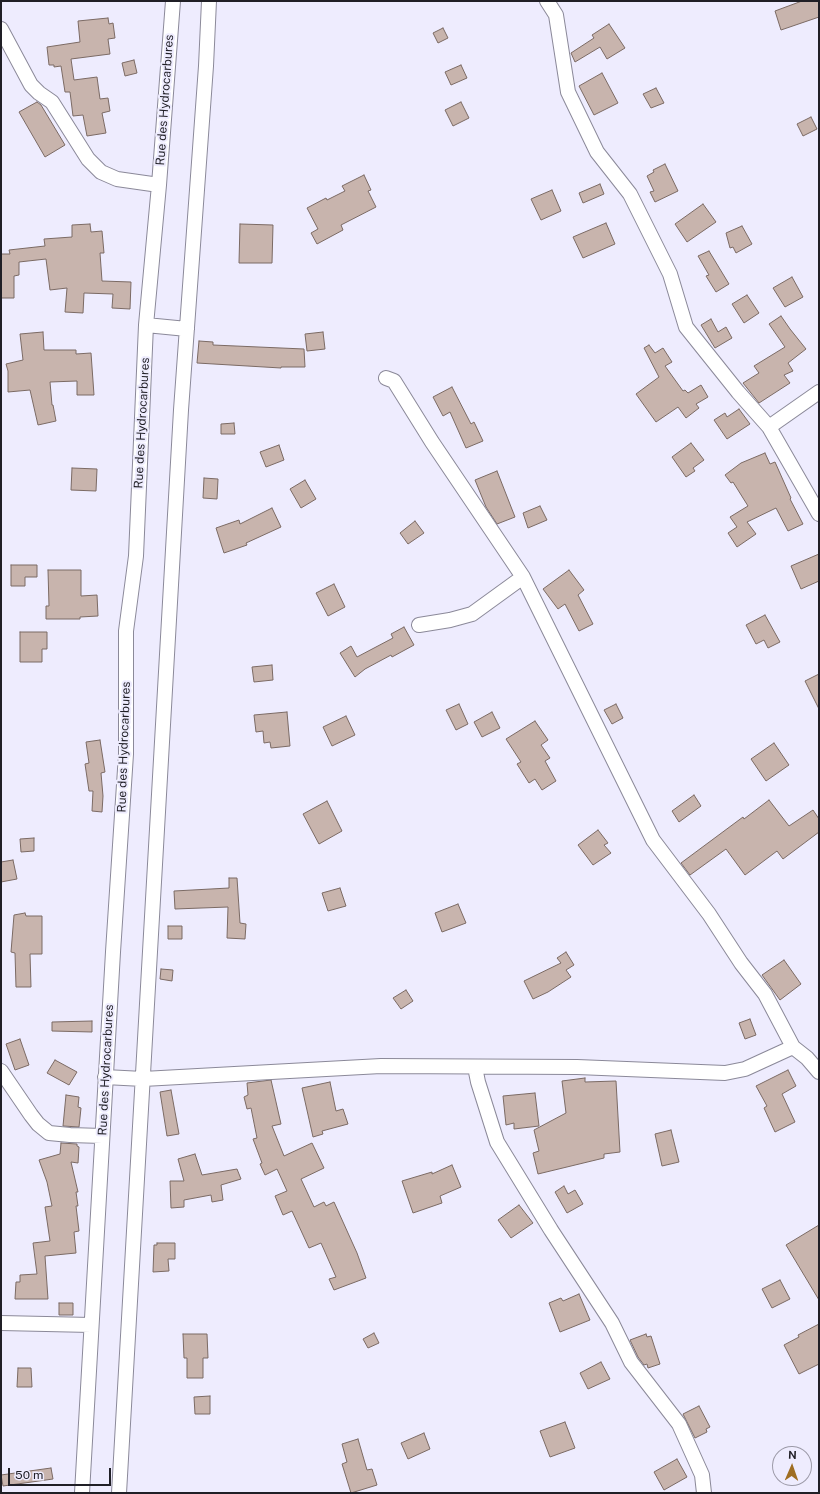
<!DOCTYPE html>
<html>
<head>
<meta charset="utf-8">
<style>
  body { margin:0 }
  #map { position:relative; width:820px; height:1494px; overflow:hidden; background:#eeecfe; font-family:"Public Sans",sans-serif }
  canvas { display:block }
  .frame { position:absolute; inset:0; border:2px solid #201f26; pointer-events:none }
  .north { position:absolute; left:772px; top:1446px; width:40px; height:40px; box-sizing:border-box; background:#eeecfe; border:1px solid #9c9aa8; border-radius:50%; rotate:2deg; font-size:11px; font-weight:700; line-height:16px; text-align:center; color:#201f26 }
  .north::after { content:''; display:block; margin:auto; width:14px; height:18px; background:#9f6e23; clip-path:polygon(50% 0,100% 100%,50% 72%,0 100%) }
  .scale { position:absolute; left:8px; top:1468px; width:103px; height:18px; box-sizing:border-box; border:2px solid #201f26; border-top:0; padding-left:5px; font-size:12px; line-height:14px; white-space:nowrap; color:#201f26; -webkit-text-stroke:3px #eeecfe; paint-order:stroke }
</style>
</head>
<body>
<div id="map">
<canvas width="820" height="1494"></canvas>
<div class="frame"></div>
<div class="north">N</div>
<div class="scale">50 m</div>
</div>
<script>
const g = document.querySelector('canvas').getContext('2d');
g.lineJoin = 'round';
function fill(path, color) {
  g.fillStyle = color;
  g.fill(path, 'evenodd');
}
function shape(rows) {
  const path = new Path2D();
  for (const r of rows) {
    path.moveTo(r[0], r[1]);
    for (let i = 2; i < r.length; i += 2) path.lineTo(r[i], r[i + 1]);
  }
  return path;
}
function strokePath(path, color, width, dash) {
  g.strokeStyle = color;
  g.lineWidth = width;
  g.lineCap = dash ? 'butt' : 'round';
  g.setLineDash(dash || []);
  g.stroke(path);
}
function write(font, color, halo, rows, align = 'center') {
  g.font = font + ' "Public Sans",sans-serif';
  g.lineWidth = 4;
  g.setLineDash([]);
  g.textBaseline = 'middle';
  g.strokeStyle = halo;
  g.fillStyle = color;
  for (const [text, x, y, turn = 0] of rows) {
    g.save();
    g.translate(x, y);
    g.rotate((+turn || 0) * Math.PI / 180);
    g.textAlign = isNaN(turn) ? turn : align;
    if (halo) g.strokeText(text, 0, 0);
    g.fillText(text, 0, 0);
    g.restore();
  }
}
const building = shape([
  [802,1,819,1,819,17,781,30,775,11,802,1],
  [108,18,109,24,113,23,115,38,108,39,110,54,71,59,74,80,97,77,100,99,108,98,110,111,102,113,106,133,87,136,83,115,73,116,70,92,65,92,61,66,54,67,54,65,49,65,47,47,80,42,78,21,108,18],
  [609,24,625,48,607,59,600,47,575,62,571,53,594,38,592,35,609,24],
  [443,28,448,38,438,43,433,33,443,28],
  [134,60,137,73,125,76,122,63,134,60],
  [461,65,467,78,451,85,445,72,461,65],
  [602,73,618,103,594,115,579,86,602,73],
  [656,88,664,103,651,108,643,94,656,88],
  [37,102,41,105,65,145,45,157,19,112,37,102],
  [461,102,469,118,453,126,445,110,461,102],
  [811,117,817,129,803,136,797,124,811,117],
  [665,164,678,191,655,202,650,192,654,191,647,176,654,172,653,170,665,164],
  [364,175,371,190,368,191,376,207,341,225,343,230,317,244,311,233,318,229,307,208,326,198,327,200,345,191,342,186,364,175],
  [600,184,604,194,583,203,579,193,600,184],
  [552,190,561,211,541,220,531,199,552,190],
  [703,204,716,222,687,242,675,224,703,204],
  [606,223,615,244,583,258,573,237,606,223],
  [90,224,91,232,102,231,104,253,100,253,102,281,131,282,130,309,112,308,113,294,84,293,83,313,65,312,67,288,50,290,46,259,19,262,19,275,14,276,14,298,1,298,1,254,10,254,9,250,45,246,44,239,72,237,72,225,90,224],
  [240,224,273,225,272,263,239,263,240,224],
  [742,226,752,244,736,253,733,247,730,248,726,233,742,226],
  [709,251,729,284,716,292,706,276,709,275,698,256,709,251],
  [792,277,803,297,785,307,773,288,792,277],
  [747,295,759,313,744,323,732,304,747,295],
  [781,316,790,329,806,349,788,363,793,371,784,375,790,383,759,403,743,383,759,373,754,366,785,347,769,324,781,316],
  [711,319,718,332,726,327,732,338,715,348,701,325,711,319],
  [43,332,44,350,76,350,76,354,91,353,94,395,77,395,77,381,50,382,52,405,53,405,56,421,38,425,30,390,8,392,8,371,6,364,23,360,20,334,43,332],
  [323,332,325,349,307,351,305,334,323,332],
  [199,341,213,342,213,345,304,349,305,367,281,367,281,368,197,363,199,341],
  [649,345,655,353,663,348,672,362,665,366,683,391,685,390,688,393,701,385,708,397,696,404,699,408,686,418,678,407,656,422,636,394,659,377,644,348,649,345],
  [452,387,471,424,474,422,483,441,466,448,450,412,443,416,433,397,452,387],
  [739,409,750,424,727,439,714,420,725,413,727,417,739,409],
  [234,423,235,434,221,434,221,424,234,423],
  [691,443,704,460,693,468,695,471,686,477,672,457,691,443],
  [279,445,284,460,266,467,260,452,279,445],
  [765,453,770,464,775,462,791,498,790,499,803,524,788,531,776,508,747,522,756,534,737,547,728,533,737,527,730,517,748,506,733,482,731,483,725,475,741,463,765,453],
  [72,468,97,469,96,491,71,490,72,468],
  [497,471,515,517,497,524,486,507,475,480,497,471],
  [204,478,218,479,217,499,203,498,204,478],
  [305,480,316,499,301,508,290,489,305,480],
  [540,506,547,520,528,528,523,513,540,506],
  [272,508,281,527,246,543,247,545,224,553,216,528,239,520,240,524,272,508],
  [415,521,424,533,408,544,400,533,415,521],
  [819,554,819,581,801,589,791,566,819,554],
  [11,565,37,565,37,577,25,577,25,586,11,586,11,565],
  [48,570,81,570,81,596,97,595,98,616,80,617,80,619,46,619,46,606,49,606,48,570],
  [569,570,584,590,578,595,593,624,579,631,565,604,558,609,543,589,569,570],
  [334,584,345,607,328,616,316,593,334,584],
  [765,615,780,642,768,648,764,640,756,644,746,625,765,615],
  [404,627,414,645,392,657,391,655,365,669,355,677,340,653,351,646,357,657,393,638,391,634,404,627],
  [20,632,47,632,47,649,42,649,42,662,20,662,20,632],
  [272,665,273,680,254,682,252,667,272,665],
  [819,674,819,709,805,681,819,674],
  [459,704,468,724,456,730,446,710,459,704],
  [616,704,623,718,612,724,604,710,616,704],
  [287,712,290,746,271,748,270,742,264,743,263,731,256,732,254,715,287,712],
  [492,712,500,728,482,737,474,722,492,712],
  [346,716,355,735,332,746,323,727,346,716],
  [535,721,548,740,541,745,550,758,545,761,556,781,542,790,535,779,529,783,517,764,521,762,506,739,535,721],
  [100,740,105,772,101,773,103,796,102,812,92,811,93,791,89,791,85,764,89,763,86,742,100,740],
  [774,743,789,765,766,781,751,759,774,743],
  [694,795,701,806,679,822,672,811,694,795],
  [769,800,789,826,813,810,819,819,819,832,783,859,777,851,745,875,726,849,690,875,681,863,743,817,744,819,769,800],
  [327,801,342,831,319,844,303,814,327,801],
  [598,830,608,843,604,845,611,853,593,865,578,845,598,830],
  [34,838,34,851,21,852,20,839,34,838],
  [13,860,17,879,1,882,1,862,13,860],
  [229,878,237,878,240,923,246,924,245,939,227,938,228,907,175,909,174,891,229,888,229,878],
  [340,888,346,906,328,911,322,893,340,888],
  [458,904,466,923,442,932,435,913,458,904],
  [25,913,26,916,42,916,42,954,30,954,31,987,16,987,15,953,11,952,14,915,25,913],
  [168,926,182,926,182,939,168,939,168,926],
  [566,952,574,965,566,970,571,977,548,992,533,999,524,981,561,963,557,958,566,952],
  [784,960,801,984,780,1000,762,975,784,960],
  [161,969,173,970,172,981,160,979,161,969],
  [406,990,413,1001,401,1009,393,998,406,990],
  [750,1019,756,1035,745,1039,739,1023,750,1019],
  [92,1021,92,1032,52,1031,52,1022,92,1021],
  [20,1039,29,1065,15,1070,6,1044,20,1039],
  [55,1060,77,1072,69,1085,47,1073,55,1060],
  [788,1070,796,1086,782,1094,795,1122,775,1132,764,1108,767,1106,756,1086,788,1070],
  [585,1078,585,1082,616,1081,620,1152,604,1154,604,1158,538,1174,533,1153,539,1151,534,1130,566,1113,562,1081,585,1078],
  [271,1080,281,1124,272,1126,284,1156,312,1143,324,1168,301,1179,314,1207,324,1202,326,1206,334,1202,357,1253,366,1278,334,1290,329,1279,336,1277,321,1243,309,1248,292,1211,283,1215,275,1196,287,1191,277,1169,265,1175,260,1164,262,1163,253,1139,257,1138,251,1108,247,1109,244,1097,248,1095,247,1083,271,1080],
  [330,1082,336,1111,343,1109,348,1124,322,1131,323,1134,313,1137,302,1088,330,1082],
  [171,1090,179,1134,167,1136,160,1092,171,1090],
  [535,1093,539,1126,514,1129,514,1123,506,1125,503,1096,535,1093],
  [66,1095,79,1097,78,1107,81,1108,79,1127,63,1126,66,1095],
  [671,1130,679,1162,662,1166,655,1134,671,1130],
  [61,1143,77,1144,77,1146,79,1147,78,1163,71,1162,78,1192,76,1192,78,1206,76,1206,79,1231,74,1232,76,1253,45,1256,48,1299,15,1299,16,1282,20,1282,20,1275,37,1274,33,1243,50,1241,45,1207,52,1206,47,1182,39,1160,60,1154,61,1143],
  [195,1154,202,1175,237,1169,241,1179,221,1185,223,1200,212,1202,211,1195,184,1200,184,1207,171,1208,170,1181,184,1181,178,1159,195,1154],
  [452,1165,461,1187,440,1196,442,1203,413,1213,402,1181,432,1172,432,1174,452,1165],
  [564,1186,568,1194,575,1190,583,1204,567,1213,555,1192,564,1186],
  [519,1205,533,1223,511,1238,498,1220,519,1205],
  [819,1225,819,1300,786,1245,819,1225],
  [157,1243,175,1243,175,1259,168,1259,169,1271,153,1272,154,1245,157,1245,157,1243],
  [780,1280,790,1299,772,1308,762,1289,780,1280],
  [579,1294,590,1320,560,1332,549,1303,561,1298,563,1301,579,1294],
  [59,1303,73,1303,73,1315,59,1315,59,1303],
  [819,1324,819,1364,799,1374,784,1345,799,1337,798,1335,819,1324],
  [374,1333,379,1343,368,1348,363,1339,374,1333],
  [183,1334,207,1334,208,1358,203,1358,203,1378,187,1378,187,1358,184,1358,183,1334],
  [646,1334,647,1337,651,1336,660,1364,648,1368,647,1364,644,1365,638,1357,630,1340,646,1334],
  [601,1362,610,1379,588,1389,580,1373,601,1362],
  [18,1368,31,1368,32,1387,17,1387,18,1368],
  [210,1396,210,1414,195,1414,194,1397,210,1396],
  [699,1406,710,1427,706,1429,707,1432,695,1438,683,1414,699,1406],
  [565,1422,575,1448,550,1457,540,1431,565,1422],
  [424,1433,430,1449,408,1459,401,1443,424,1433],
  [358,1439,367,1470,372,1469,377,1485,351,1493,342,1464,347,1462,342,1444,358,1439],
  [677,1459,687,1477,664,1490,654,1472,677,1459],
  [51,1468,53,1479,3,1486,1,1475,51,1468]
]);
fill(building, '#c8b4ad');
strokePath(building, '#7b6a64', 1);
const minor = shape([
  [547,1,556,15,568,92,597,152,630,194,670,274,686,327,738,392,769,427,819,514],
  [1,29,31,85,39,93,52,102,88,159,101,172,117,179,159,185],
  [146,325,187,329],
  [386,378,394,381,432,442,523,577,653,840,709,914,741,963,765,994,793,1047],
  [769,427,819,392],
  [419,625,450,620,472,614,523,577],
  [475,1067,478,1082,497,1142,551,1230,612,1323,631,1362,679,1424,702,1475,704,1493],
  [1,1071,31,1115,38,1124,49,1133,70,1135,102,1136],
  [105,1077,143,1079,381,1066,577,1067,725,1073,745,1069,793,1047,807,1058,819,1072],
  [1,1323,91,1325],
  [82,1493,113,952,126,754,126,631,136,556,146,325,159,185,173,1],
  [119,1493,181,410,206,66,209,1]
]);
strokePath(minor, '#8b8999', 16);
strokePath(minor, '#fff', 14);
write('12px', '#201f26', '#eeecfe', [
  ["Rue des Hydrocarbures",165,100,-86],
  ["Rue des Hydrocarbures",142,423,-87],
  ["Rue des Hydrocarbures",124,747,-88],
  ["Rue des Hydrocarbures",106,1070,-87]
]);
</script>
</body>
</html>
